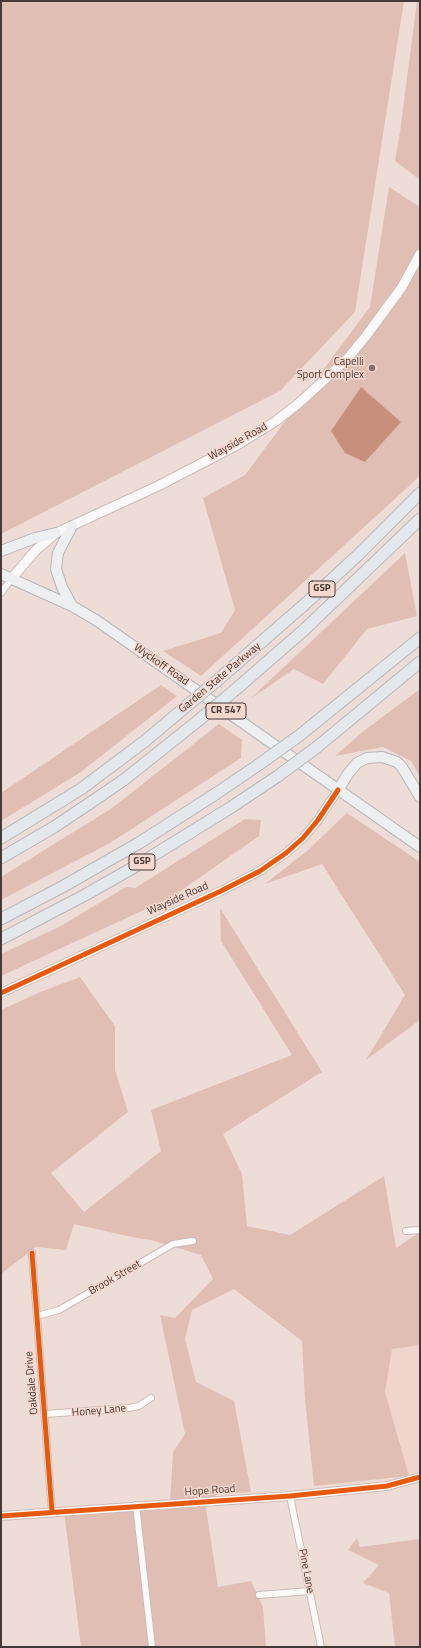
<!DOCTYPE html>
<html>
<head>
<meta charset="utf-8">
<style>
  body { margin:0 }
  #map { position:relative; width:421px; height:1648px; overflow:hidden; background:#eeddd7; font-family:"Titillium Web",sans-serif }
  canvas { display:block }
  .frame { position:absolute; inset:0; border:2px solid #463a36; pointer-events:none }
</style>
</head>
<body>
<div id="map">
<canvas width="421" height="1648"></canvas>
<div class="frame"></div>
</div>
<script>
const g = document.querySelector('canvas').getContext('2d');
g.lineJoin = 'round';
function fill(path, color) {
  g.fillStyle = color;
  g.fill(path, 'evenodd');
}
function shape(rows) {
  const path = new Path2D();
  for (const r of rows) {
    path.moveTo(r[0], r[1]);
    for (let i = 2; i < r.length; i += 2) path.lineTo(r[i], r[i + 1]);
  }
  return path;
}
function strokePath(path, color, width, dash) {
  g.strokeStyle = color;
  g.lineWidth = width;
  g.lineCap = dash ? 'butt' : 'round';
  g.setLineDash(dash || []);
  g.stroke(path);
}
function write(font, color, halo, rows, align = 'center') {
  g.font = font + ' "Titillium Web",sans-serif';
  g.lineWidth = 3;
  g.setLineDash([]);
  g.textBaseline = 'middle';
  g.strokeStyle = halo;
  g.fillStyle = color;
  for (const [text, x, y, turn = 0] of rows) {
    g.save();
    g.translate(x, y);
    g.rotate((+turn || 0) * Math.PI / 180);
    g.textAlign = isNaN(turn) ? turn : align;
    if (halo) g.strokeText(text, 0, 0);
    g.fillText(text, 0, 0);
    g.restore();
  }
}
fill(shape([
  [420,1345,420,1474,409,1476,385,1392,392,1348]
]), '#f1d4cb');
fill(shape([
  [1,1,404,1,355,312,280,391,1,534],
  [417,1,420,1,420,180,395,161,400,132],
  [389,187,420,207,420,476,201,676,163,651,221,633,235,610,203,498,245,475,370,307],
  [405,553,417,616,367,629,323,684,294,669,250,699],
  [161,685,177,696,81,772,1,821,1,793],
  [420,689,420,777,411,761,383,747,335,756,366,729],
  [219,724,242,740,241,758,110,843,1,900,1,877,112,808],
  [347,813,420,862,420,1020,366,1060,405,995,322,864,265,884,308,850],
  [245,819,261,820,259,836,172,897,1,976,1,954,59,927,126,887,135,888],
  [220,908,322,1072,223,1134,242,1174,247,1226,290,1235,384,1176,396,1248,420,1232,420,1345,392,1349,385,1392,409,1476,314,1486,305,1400,302,1341,234,1289,192,1310,185,1339,196,1382,234,1401,251,1492,218,1494,205,1502,218,1587,251,1581,263,1607,266,1647,81,1647,64,1511,170,1504,173,1452,185,1434,160,1315,175,1318,213,1279,201,1255,151,1240,136,1238,74,1224,66,1250,36,1247,1,1274,1,1010,38,993,80,977,115,1026,115,1070,128,1112,51,1173,84,1212,161,1151,151,1110,292,1055,221,941],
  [357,1538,360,1547,420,1539,420,1647,395,1647,389,1593,363,1583,379,1565,348,1550]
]), '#e1beb3');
fill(shape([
  [361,387,401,422,365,462,345,453,331,431]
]), '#c98f7d');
const minor = shape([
  [1,593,12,578],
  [406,1231,420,1230],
  [32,1253,52,1512],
  [37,1316,59,1310,173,1244,193,1241],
  [45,1414,129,1408,139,1406,151,1398],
  [290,1496,321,1647],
  [136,1505,152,1647],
  [259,1595,310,1591]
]);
const tertiary = shape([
  [1,993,221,891,260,871,286,853,303,838,318,820,338,790],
  [1,1516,290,1496,387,1486,420,1477]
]);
const secondary = shape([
  [12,578,36,550,56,533,158,486,237,445,276,421,299,403,347,359,366,336,402,287,420,254]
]);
const primary = shape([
  [1,551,35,538,56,533],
  [1,574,72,606,96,620,420,847],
  [72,606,62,587,56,569,58,553,72,526],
  [338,790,348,774,357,763,367,758,382,757,397,762,402,767,420,797]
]);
const motorway = shape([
  [219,679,305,604,357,556,420,493],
  [235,690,305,629,420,519],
  [300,735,420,638],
  [317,747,420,662],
  [1,838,81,789,145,741,189,704],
  [1,858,54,827,90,803,125,779,199,720],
  [1,919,62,887,139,843,217,793,261,763],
  [1,939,85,895,136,866,230,808,278,776]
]);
strokePath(minor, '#cabcb8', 8);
strokePath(tertiary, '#cabcb8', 10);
strokePath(secondary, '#cabcb8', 11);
strokePath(primary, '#b8b7ba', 12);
strokePath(motorway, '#b8b7ba', 13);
strokePath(minor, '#fcfaf9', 6);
strokePath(tertiary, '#fcfaf9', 8);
strokePath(secondary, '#fcfaf9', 9);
strokePath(primary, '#edeff1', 10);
strokePath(motorway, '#e3e8ec', 11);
const motorwayBridge = shape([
  [189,704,219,679],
  [199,720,235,690],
  [261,763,300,735],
  [278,776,317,747]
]);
strokePath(motorwayBridge, '#b8b7ba', 13, []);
strokePath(motorwayBridge, '#e3e8ec', 11);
strokePath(shape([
  [1,993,221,891,260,871,286,853,303,838,318,820,338,790],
  [32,1253,52,1512],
  [1,1516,290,1496,387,1486,420,1477]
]), '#e8590c', 5);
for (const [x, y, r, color] of [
  [372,368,4,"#81736e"]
]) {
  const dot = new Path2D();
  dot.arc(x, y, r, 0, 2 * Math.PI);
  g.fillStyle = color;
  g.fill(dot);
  strokePath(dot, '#f7d8ce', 1.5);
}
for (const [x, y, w] of [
  [322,589,26],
  [226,711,40],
  [142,862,26]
]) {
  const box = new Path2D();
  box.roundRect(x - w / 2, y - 8, w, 16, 3);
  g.fillStyle = '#f7d8ce';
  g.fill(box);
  strokePath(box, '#463a36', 1);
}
write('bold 10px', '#463a36', null, [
  ["GSP",322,589],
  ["CR 547",226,711],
  ["GSP",142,862]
]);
write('11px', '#463a36', '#f7d8ce', [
  ["Capelli",364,362],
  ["Sport Complex",364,375]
], 'right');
write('11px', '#463a36', '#f7d8ce', [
  ["Wayside Road",238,442,-29],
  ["Wyckoff Road",161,665,35],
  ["Garden State Parkway",220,678,-40],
  ["Wayside Road",178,899,-24],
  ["Brook Street",115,1278,-30],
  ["Oakdale Drive",32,1383,-95],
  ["Honey Lane",99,1411,-5],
  ["Hope Road",210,1491,-4],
  ["Pine Lane",306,1571,79]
]);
</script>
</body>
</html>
